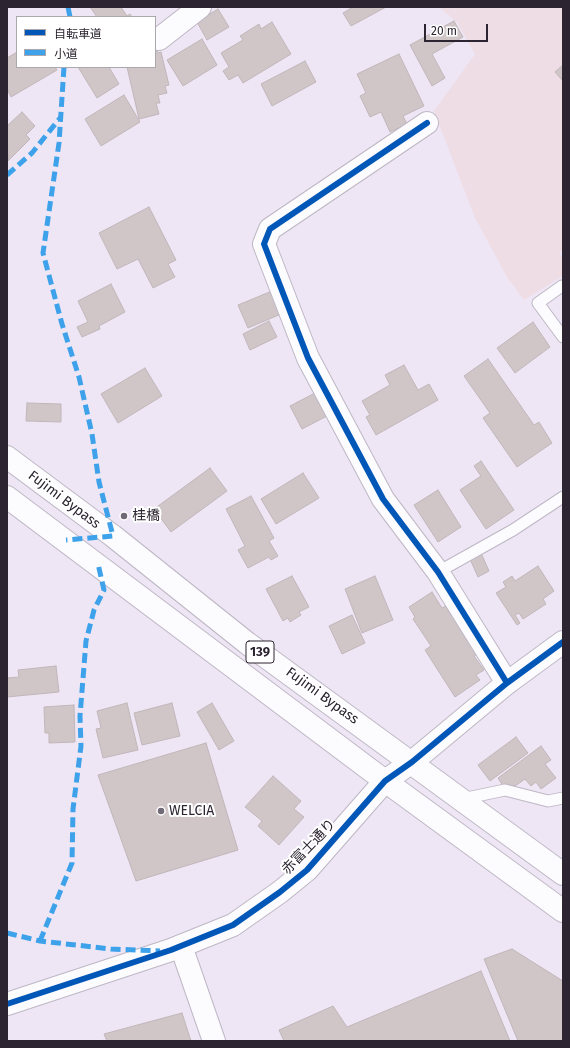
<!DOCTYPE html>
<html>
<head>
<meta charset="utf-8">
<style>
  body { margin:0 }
  #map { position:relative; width:570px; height:1048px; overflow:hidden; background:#eee6f5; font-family:"Fira Sans","Noto Sans JP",sans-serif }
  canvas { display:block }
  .frame { position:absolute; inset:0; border:8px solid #2c2531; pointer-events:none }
  .legend { position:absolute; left:16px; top:16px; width:140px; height:52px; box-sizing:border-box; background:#fff; border:1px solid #aba8ad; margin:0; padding:5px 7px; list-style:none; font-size:12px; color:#2c2531 }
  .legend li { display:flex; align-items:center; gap:8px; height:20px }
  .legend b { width:20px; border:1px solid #aba8ad }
  .scale { position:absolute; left:424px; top:24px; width:64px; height:18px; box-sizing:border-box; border:2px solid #2c2531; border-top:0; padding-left:5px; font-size:12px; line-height:14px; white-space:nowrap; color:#2c2531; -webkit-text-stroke:3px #fff; paint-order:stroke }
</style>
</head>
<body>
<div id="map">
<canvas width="570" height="1048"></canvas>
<div class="frame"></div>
<ul class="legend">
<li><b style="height:5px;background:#0057b8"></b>自転車道</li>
<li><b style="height:5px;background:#3ea2eb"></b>小道</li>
</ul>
<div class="scale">20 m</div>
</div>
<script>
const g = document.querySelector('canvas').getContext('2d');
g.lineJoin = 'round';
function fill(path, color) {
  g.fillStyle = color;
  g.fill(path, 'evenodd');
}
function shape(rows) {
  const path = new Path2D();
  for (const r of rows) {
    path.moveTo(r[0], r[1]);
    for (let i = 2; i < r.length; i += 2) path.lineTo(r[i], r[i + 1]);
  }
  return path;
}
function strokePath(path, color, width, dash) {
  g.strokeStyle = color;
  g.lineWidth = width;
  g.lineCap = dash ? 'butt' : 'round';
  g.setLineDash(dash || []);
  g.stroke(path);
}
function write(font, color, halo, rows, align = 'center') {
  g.font = font + ' "Fira Sans","Noto Sans JP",sans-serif';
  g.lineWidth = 4;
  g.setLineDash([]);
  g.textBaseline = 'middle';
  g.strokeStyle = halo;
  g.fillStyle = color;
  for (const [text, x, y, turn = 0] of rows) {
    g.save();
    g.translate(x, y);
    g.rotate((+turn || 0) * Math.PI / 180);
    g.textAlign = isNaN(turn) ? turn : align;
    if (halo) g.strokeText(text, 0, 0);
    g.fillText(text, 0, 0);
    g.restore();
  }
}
fill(shape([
  [439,7,563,7,563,250,559,252,563,259,563,276,524,300,507,277,475,218,434,111,475,54,457,22]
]), '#efdde6');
const building = shape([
  [90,7,121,7,127,16,130,14,132,17,97,17,90,7],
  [353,7,386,7,351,26,343,13,353,7],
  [218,9,229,27,207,40,197,22,218,9],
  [454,21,463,37,432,54,445,78,432,86,410,45,454,21],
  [272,22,291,54,243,83,238,75,229,80,223,71,229,67,221,53,243,40,240,36,259,24,261,29,272,22],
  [202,39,217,65,183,86,167,60,202,39],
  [155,44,158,53,161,52,169,85,165,86,167,93,158,95,160,103,156,103,159,114,139,119,127,67,155,67,155,44],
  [17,52,17,67,55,67,57,70,11,97,7,89,7,58,17,52],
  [399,54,424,106,403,116,407,124,390,132,381,112,370,117,360,96,366,93,357,74,399,54],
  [305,61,316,82,272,106,261,84,305,61],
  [563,65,563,81,555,72,563,65],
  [78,67,109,67,119,84,97,98,78,67],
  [124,95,140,122,101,146,85,119,124,95],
  [22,112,35,126,26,135,30,139,8,161,7,124,8,125,22,112],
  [149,207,176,260,168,264,175,277,153,288,138,259,117,269,99,233,149,207],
  [111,284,125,312,99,326,100,329,82,337,77,327,88,322,78,301,111,284],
  [272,291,281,314,248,328,238,305,272,291],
  [269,321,277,337,250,350,243,334,269,321],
  [533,322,550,347,515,373,497,348,533,322],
  [488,359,534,425,539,422,552,443,517,467,483,418,490,413,464,376,488,359],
  [404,365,418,390,429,384,438,400,376,435,366,417,370,415,362,401,390,385,385,375,404,365],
  [145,368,162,396,118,423,101,394,145,368],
  [315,393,327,416,302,429,290,406,315,393],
  [27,403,61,404,61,422,26,421,27,403],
  [481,461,514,510,486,529,460,490,481,476,474,466,481,461],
  [210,468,227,491,171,532,154,509,210,468],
  [303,473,319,498,276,524,261,499,303,473],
  [438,490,461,527,438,542,414,505,438,490],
  [251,496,274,538,269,541,278,556,271,560,269,557,248,568,238,550,245,546,226,509,251,496],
  [481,553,489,571,478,577,470,559,481,553],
  [538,566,554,591,543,599,546,604,523,619,519,613,515,615,520,623,517,625,496,593,506,587,503,582,512,576,515,581,538,566],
  [292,576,309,607,299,612,301,615,290,622,288,618,283,621,266,589,292,576],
  [375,576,393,620,362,633,345,589,375,576],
  [432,592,442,608,446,606,477,654,474,656,484,670,476,675,480,680,455,697,425,650,431,646,413,619,415,617,409,607,432,592],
  [352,615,365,643,342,654,329,626,352,615],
  [56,666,59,692,7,697,7,678,19,677,18,670,56,666],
  [127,703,138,750,103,758,96,729,101,728,97,711,127,703],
  [172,703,180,736,142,745,134,713,172,703],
  [212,703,234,741,219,750,197,712,212,703],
  [74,705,75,742,49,743,49,733,45,733,44,707,74,705],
  [516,737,528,753,490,781,478,765,516,737],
  [206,743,238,850,136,881,98,775,206,743],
  [541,746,551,760,545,764,556,778,541,789,536,782,531,786,525,779,515,786,503,786,498,778,541,746],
  [273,776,301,801,294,809,304,817,279,845,258,826,262,821,245,807,273,776],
  [512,949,563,981,563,1041,518,1041,484,959,512,949],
  [481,971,510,1041,284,1041,279,1030,333,1006,347,1027,481,971],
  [182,1013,191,1041,107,1041,104,1034,182,1013]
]);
fill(building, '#d0c6c8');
strokePath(building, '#c0b6b9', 1);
const service = shape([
  [562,286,538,303,563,337],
  [438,572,513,530,563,497],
  [462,799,505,790,548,801,563,798]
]);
const minor = shape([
  [159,39,200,7],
  [427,123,270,229,264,244,308,358,383,499,438,572,507,683],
  [181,946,214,1041]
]);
const tertiary = shape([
  [7,1004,171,950,233,925,280,892,307,870,385,781,412,762,507,683,563,642]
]);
const trunk = shape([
  [7,457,113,536,247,643,563,874],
  [7,497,385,781,563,911]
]);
strokePath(service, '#beb7c4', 13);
strokePath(minor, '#beb7c4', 24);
strokePath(tertiary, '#beb7c4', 24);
strokePath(trunk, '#beb7c4', 24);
strokePath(service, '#fcfbfe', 11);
strokePath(minor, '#fcfbfe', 22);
strokePath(tertiary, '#fcfbfe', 22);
strokePath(trunk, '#fcfbfe', 22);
strokePath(shape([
  [68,7,70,17],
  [64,67,59,143,43,253,62,324,79,377,92,434,99,482,113,536,66,540],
  [7,175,32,153,60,118],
  [7,933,40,941,111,949,160,951],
  [40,941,72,863,73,809,81,746,80,716,86,641,94,610,104,590,98,564]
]), '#3ea2eb', 5, [10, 5]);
strokePath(shape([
  [427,123,270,229,264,244,308,358,383,499,438,572,507,683],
  [7,1004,171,950,233,925,280,892,307,870,385,781,412,762,507,683,563,642]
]), '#0057b8', 6);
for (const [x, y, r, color] of [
  [124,516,4,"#706976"],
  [161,811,4,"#706976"]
]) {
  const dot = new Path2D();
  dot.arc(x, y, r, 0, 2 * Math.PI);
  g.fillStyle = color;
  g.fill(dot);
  strokePath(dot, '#fff', 1.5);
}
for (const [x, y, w] of [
  [260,652,28]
]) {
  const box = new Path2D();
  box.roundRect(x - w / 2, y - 11, w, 22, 3);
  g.fillStyle = '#fff';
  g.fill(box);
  strokePath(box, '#2c2531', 1);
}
write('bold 13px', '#2c2531', null, [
  ["139",260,652]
]);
write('14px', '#2c2531', '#fff', [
  ["Fujimi Bypass",64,500,37],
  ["Fujimi Bypass",322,696,36],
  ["赤富士通り",309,847,-46]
]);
write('14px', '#2c2531', '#fff', [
  ["桂橋",132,516],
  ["WELCIA",169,811]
], 'left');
</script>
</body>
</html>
